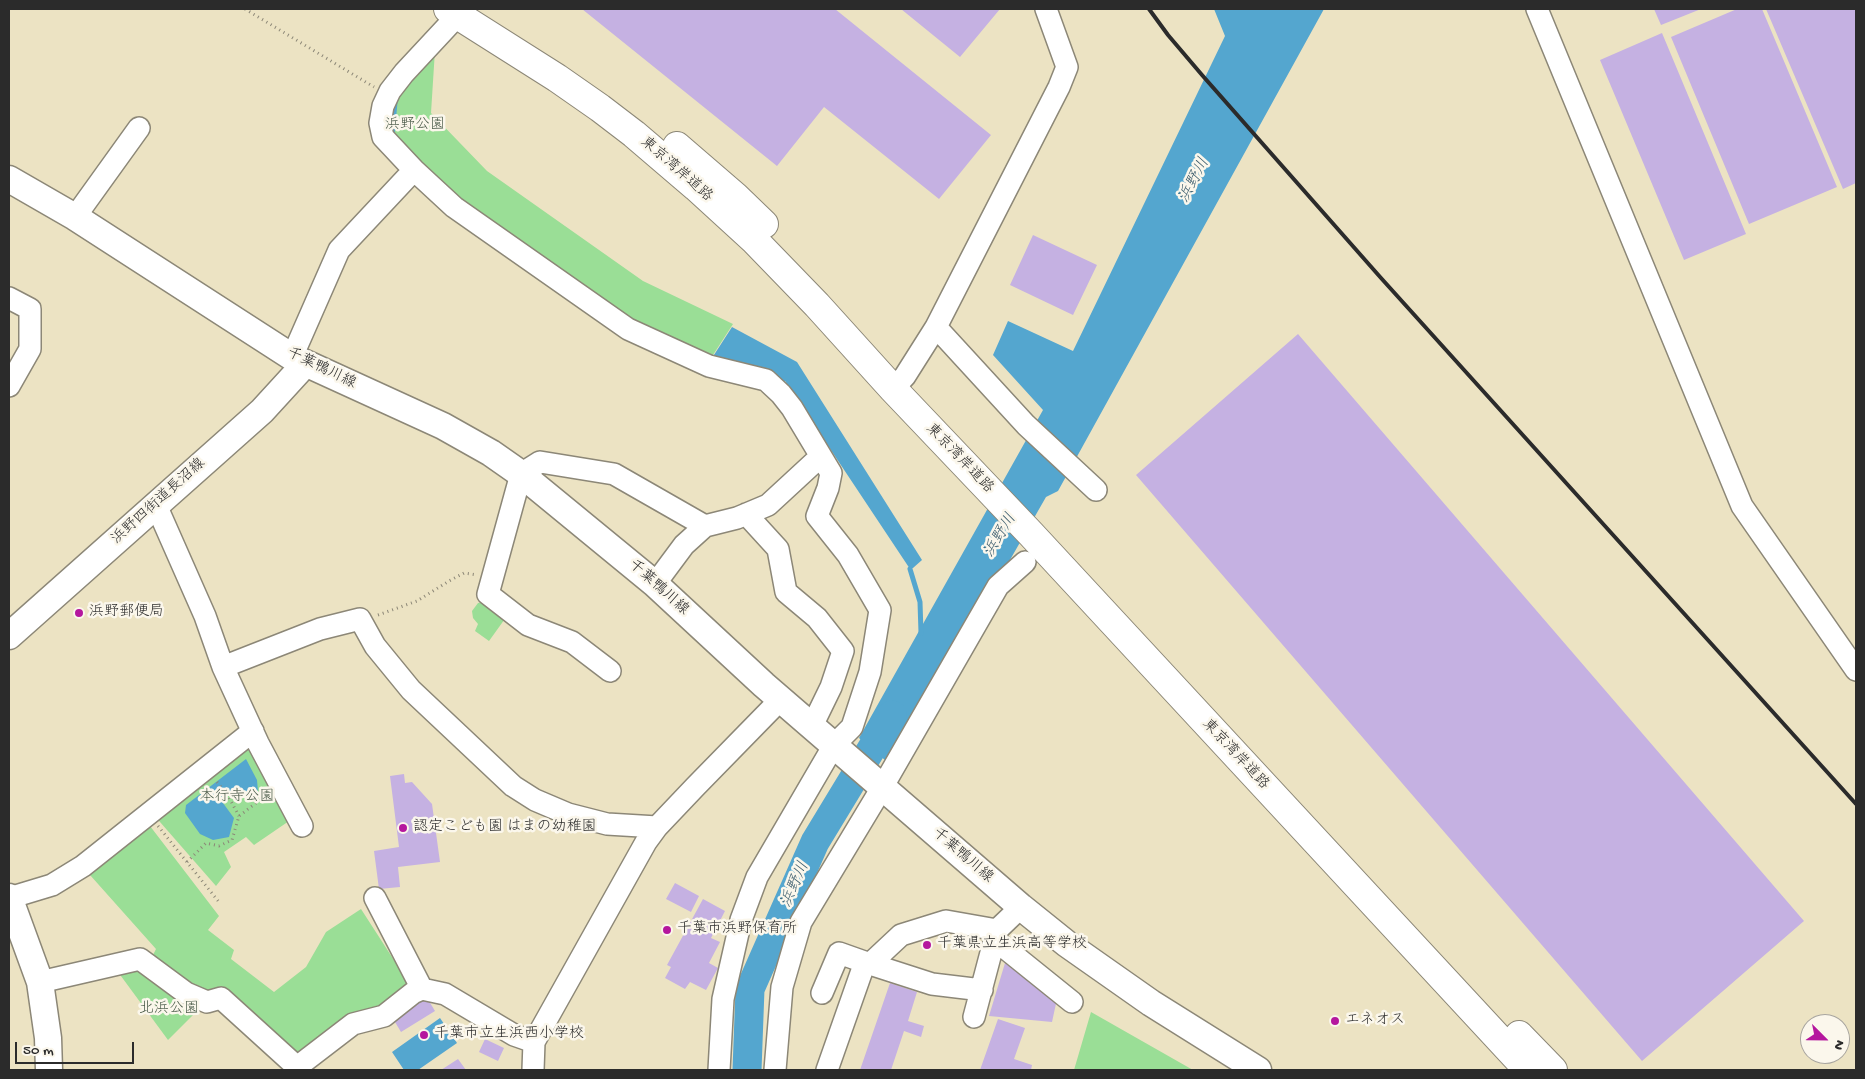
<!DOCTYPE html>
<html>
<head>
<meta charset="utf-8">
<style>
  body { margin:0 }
  #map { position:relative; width:1865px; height:1079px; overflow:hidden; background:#ece3c3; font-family:"Gochi Hand",sans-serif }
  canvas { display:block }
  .frame { position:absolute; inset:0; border:10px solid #2b2b2b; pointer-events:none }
  .north { position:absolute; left:1800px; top:1014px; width:50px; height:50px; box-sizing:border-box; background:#fbf7ec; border:1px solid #a8a59f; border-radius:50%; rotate:113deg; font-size:14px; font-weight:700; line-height:20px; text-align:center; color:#2b2b2b }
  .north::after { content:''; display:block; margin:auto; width:18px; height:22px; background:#b5179e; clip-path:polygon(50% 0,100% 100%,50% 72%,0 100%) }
  .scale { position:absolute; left:15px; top:1042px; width:119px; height:22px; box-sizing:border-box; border:2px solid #2b2b2b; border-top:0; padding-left:6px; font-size:15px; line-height:18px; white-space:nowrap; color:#2b2b2b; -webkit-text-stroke:4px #fbf7ec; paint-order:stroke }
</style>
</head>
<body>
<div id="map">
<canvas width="1865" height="1079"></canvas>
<div class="frame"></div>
<div class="north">N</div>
<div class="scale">50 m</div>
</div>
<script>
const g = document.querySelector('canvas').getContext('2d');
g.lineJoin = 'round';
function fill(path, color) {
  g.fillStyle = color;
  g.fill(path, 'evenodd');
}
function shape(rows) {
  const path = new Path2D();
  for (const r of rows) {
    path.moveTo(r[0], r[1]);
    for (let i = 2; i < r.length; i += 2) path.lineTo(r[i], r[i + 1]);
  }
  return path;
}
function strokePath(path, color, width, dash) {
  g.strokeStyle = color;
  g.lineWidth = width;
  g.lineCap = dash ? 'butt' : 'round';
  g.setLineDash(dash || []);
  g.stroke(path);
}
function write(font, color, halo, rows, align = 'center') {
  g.font = font + ' "Gochi Hand","Klee One",sans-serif';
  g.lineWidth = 5;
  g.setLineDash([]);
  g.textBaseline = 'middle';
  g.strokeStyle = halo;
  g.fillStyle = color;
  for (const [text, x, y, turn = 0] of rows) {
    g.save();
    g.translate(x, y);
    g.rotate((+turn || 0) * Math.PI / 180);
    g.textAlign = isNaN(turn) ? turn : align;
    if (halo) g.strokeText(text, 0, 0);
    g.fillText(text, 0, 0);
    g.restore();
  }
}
fill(shape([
  [435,50,431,113,487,171,643,281,733,324,713,355,632,320,460,199,393,134,397,91],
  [487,602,507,616,489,641,475,631,478,624,473,618,472,611,478,603],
  [251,737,292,819,254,845,246,837,224,852,231,867,216,886,153,814],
  [150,826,219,916,208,930,234,950,231,959,274,992,306,967,326,932,361,909,410,985,384,1010,294,1056,210,997,151,959,156,949,90,875],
  [143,966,199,1009,168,1040,118,972],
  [1091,1012,1193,1070,1074,1070]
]), '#9ade96');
fill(shape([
  [1214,9,1324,9,1058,491,1046,497,892,766,859,738,1043,410,993,355,1008,321,1073,351,1225,36],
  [732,327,797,362,922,560,913,568,910,569,785,381,782,385,712,358],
  [246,759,257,780,258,792,256,794,237,789,220,799,234,818,229,837,213,840,200,834,185,813,186,805],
  [440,1018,457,1043,418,1070,404,1070,392,1052]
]), '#54a6cf');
strokePath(shape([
  [392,136,395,102],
  [910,569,920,602,921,633]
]), '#54a6cf', 5);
strokePath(shape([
  [747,1070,750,989,815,842,892,715]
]), '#54a6cf', 29);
fill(shape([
  [582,9,835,9,991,135,939,199,824,107,777,166],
  [901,9,1000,9,960,57],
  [1654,9,1701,9,1661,25],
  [1737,9,1762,9,1837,187,1749,224,1671,37],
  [1766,9,1856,9,1856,183,1843,189],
  [1662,33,1746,234,1684,260,1600,60],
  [1033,235,1097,265,1073,315,1010,285],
  [1298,334,1804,921,1642,1061,1136,475],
  [404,774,405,783,412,782,432,804,440,862,398,867,400,887,379,889,374,851,399,847,390,776],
  [675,883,699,896,691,912,666,899],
  [703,899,725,911,711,938,720,942,709,963,718,968,706,990,690,982,685,989,665,978,671,967,667,965],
  [1005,963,1048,996,1057,999,1052,1022,989,1016],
  [890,983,917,992,908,1021,924,1026,921,1037,904,1031,891,1070,860,1070],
  [426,996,435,1011,401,1032,392,1017],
  [998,1019,1025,1028,1014,1059,1032,1065,1031,1070,980,1070],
  [485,1039,504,1048,498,1061,479,1052],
  [458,1059,466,1070,441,1070]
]), '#c5b1e2');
const minor = shape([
  [1537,9,1742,506,1856,670],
  [458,15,404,73,390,91,383,106,380,123,383,137,414,170,454,207,628,329,709,366,766,380,781,394,792,408,831,473,828,488,817,516,848,555,880,610,870,672,852,727,834,745,757,877,741,920,723,999,719,1070],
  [75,217,139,128],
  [9,298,30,309,30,349,9,386],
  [936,327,1026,425,1096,490],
  [292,357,339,250,414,170],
  [893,389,905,376,936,327,1059,87,1067,67,1046,9],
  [156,505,205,616,223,667,258,743,302,826],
  [746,514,778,549,786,592,817,618,843,651,831,687,812,726],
  [655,584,684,545,705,526,737,518,768,505,820,457],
  [223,667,320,629,360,619,375,646,411,690,513,786,535,800,568,814,607,824,657,827],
  [610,671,572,642,528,625,488,594,521,474,540,462,614,474,705,526],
  [9,898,52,885,83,866,253,731],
  [375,898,422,989],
  [995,940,1072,1002],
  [870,964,932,984,982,990],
  [40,982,140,959,186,993,207,1002,221,998,297,1067],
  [822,993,839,953,870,964,901,935,946,921,997,930],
  [974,1017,997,930,1021,907],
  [294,1070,297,1067,353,1024,384,1016,413,993,422,989,445,994,514,1035,534,1042],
  [533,1070,534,1042,646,842,657,827,695,787,781,699],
  [775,1070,782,987,801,922,883,786,998,586,1025,562],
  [827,1070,865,962]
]);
const major = shape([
  [9,179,75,217,292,357,443,426,491,453,521,474,655,584,764,685,1021,907,1067,944,1151,1003,1258,1070],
  [9,636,262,411,305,364],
  [9,897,40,982,48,1038,49,1070]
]);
const highway = shape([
  [448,9,557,78,600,108,634,134,696,187,755,241,817,305,893,389,1031,534,1528,1070],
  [677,146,735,196,764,224],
  [1519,1035,1553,1070]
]);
strokePath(minor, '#8c8777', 24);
strokePath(major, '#8c8777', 29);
strokePath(highway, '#8c8777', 30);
strokePath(shape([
  [245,9,374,87],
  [378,615,417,601,449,581,464,573,477,575],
  [217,782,227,794,239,816],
  [158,826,219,902],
  [187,862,206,843,219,846,232,840,239,816,260,800,268,801]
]), '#8c8777', 3, [1, 4]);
strokePath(minor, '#fff', 21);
strokePath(major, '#fff', 26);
strokePath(highway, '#fff', 28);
strokePath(shape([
  [1149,9,1168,35,1202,75,1381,278,1856,804]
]), '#2b2b2b', 4);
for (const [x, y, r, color] of [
  [79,613,5,"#b5179e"],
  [403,828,5,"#b5179e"],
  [667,930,5,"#b5179e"],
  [927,945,5,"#b5179e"],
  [1335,1021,5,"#b5179e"],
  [424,1035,5,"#b5179e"]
]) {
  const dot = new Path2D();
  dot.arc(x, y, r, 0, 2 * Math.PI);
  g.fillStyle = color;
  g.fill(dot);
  strokePath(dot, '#fbf7ec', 2);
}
write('15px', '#475846', '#fbf7ec', [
  ["浜野公園",415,126],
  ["本行寺公園",237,798],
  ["北浜公園",169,1010]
]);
write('15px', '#2b2b2b', '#fbf7ec', [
  ["東京湾岸道路",676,170,41],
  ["千葉鴨川線",321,369,26],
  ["東京湾岸道路",959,459,46],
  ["浜野四街道長沼線",159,502,-42],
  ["千葉鴨川線",658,588,42],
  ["東京湾岸道路",1235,755,47],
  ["千葉鴨川線",962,856,41]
]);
write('15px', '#2b2b2b', '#fbf7ec', [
  ["浜野郵便局",89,613],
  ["認定こども園 はまの幼稚園",413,828],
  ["千葉市浜野保育所",677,930],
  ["千葉県立生浜高等学校",937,945],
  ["エネオス",1345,1021],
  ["千葉市立生浜西小学校",434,1035]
], 'left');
write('italic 16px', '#3b5c6d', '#fbf7ec', [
  ["浜野川",1195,181,-62],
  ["浜野川",1001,536,-59],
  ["浜野川",796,885,-66]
]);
</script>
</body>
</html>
